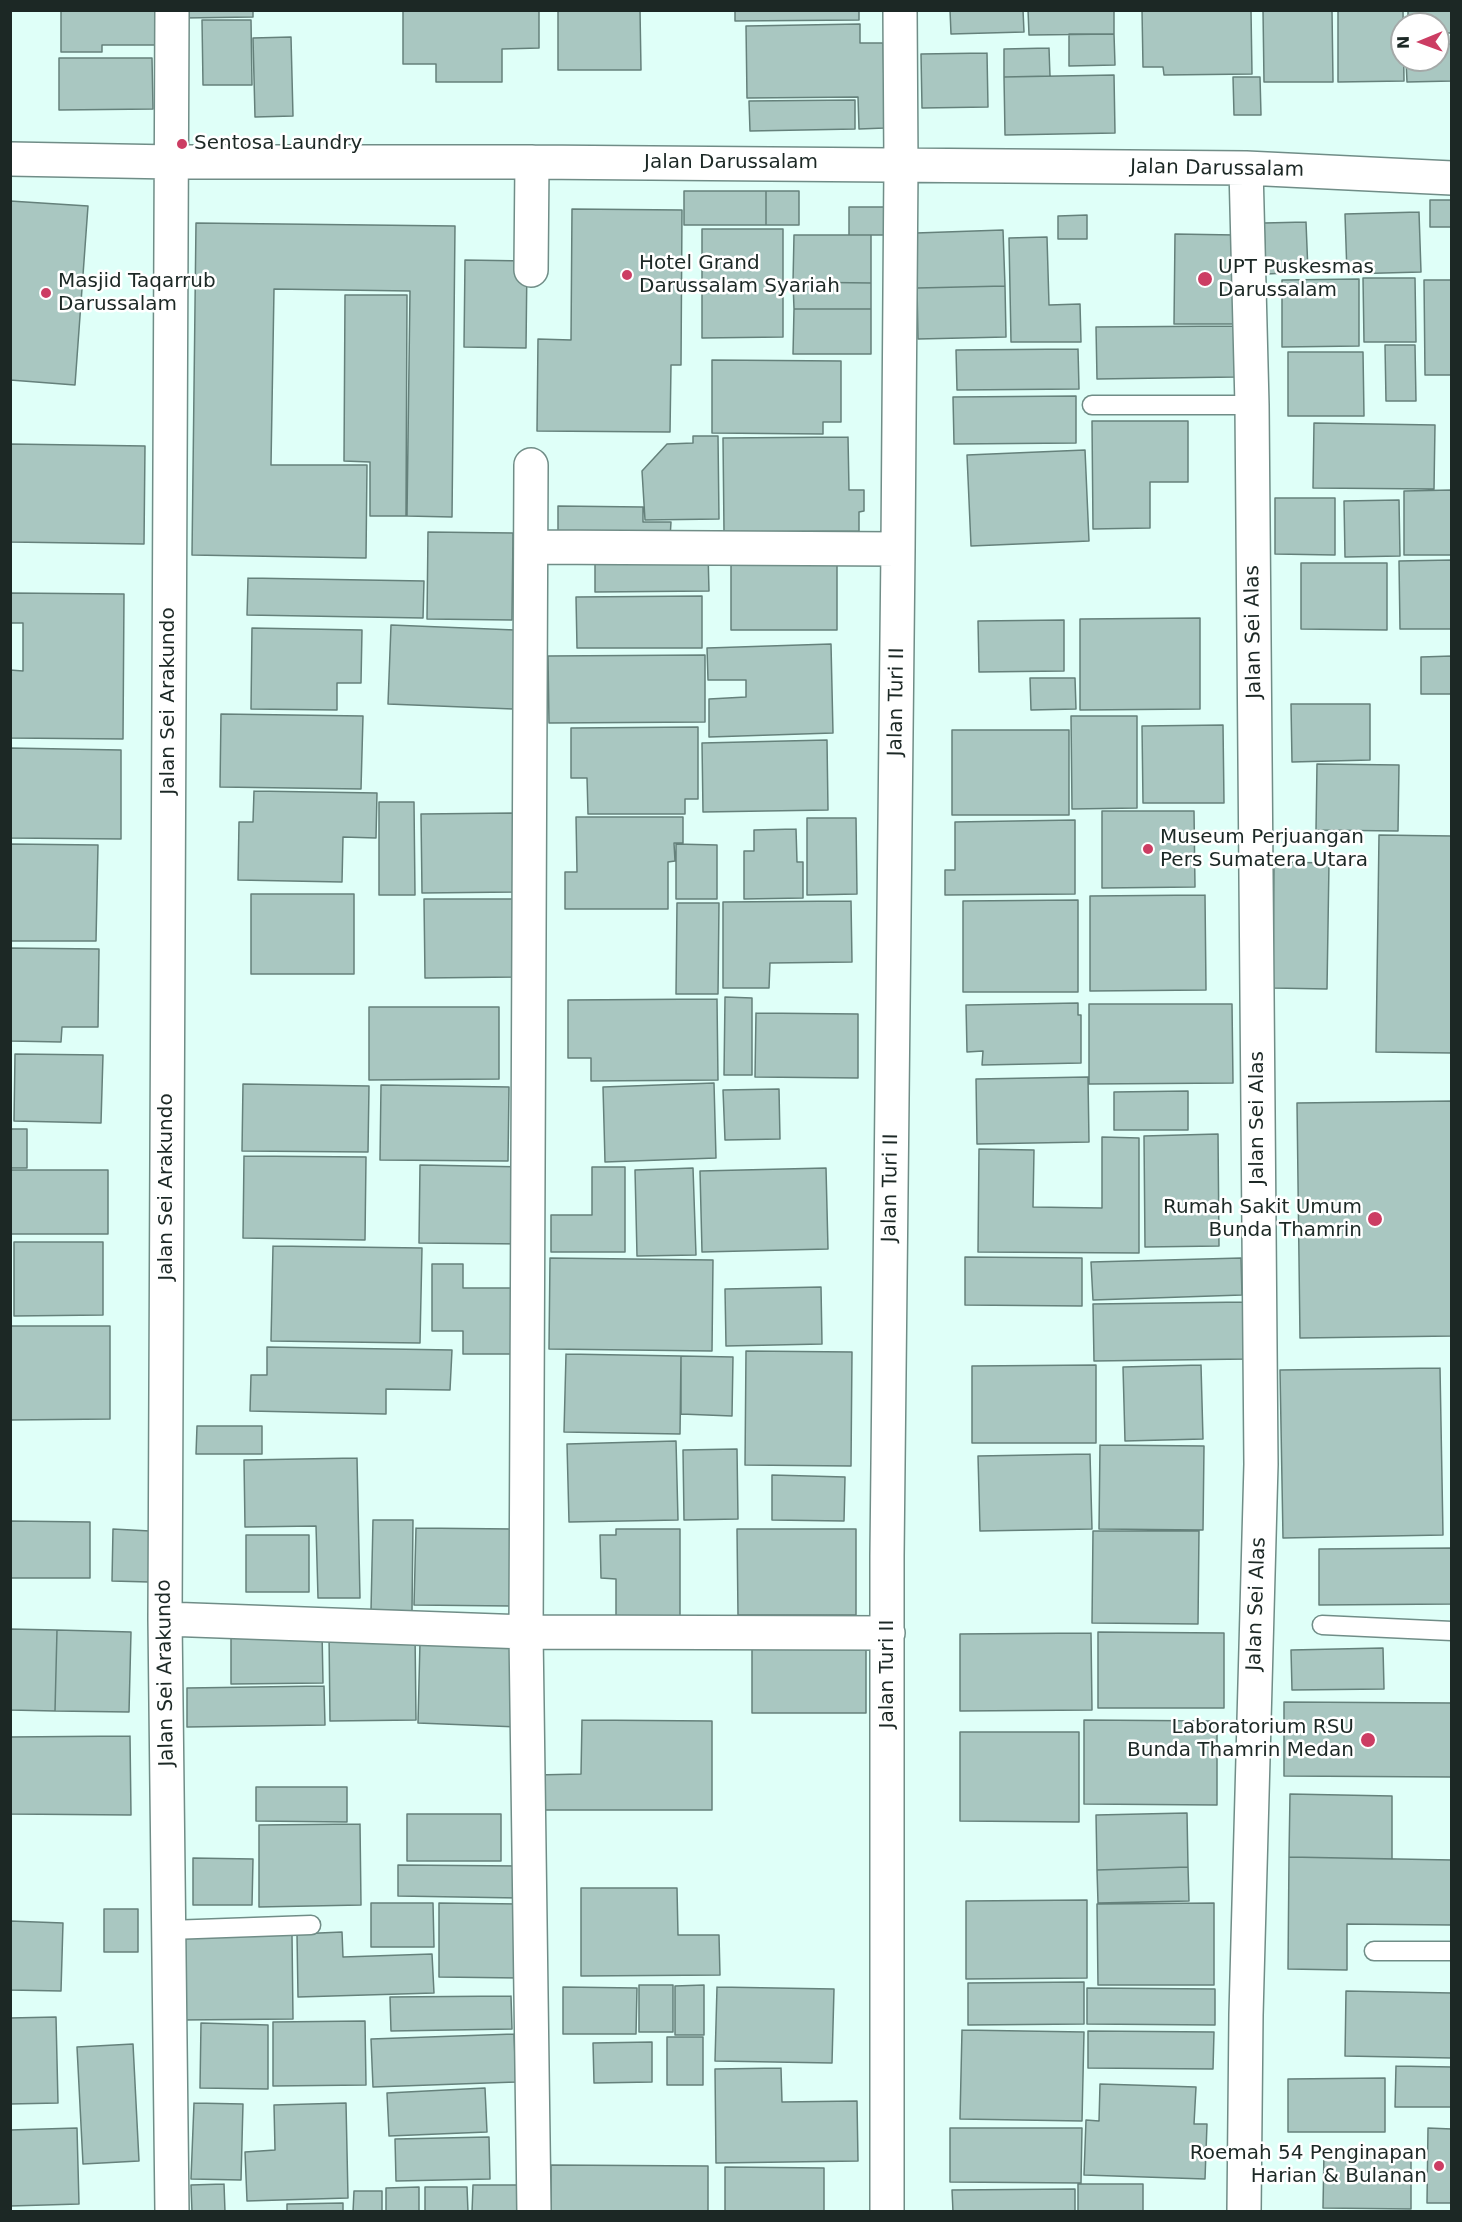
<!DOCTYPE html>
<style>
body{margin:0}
#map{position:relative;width:1462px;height:2222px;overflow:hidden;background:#dffff8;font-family:"DejaVu Sans",sans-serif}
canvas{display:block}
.frame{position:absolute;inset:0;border:12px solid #1c2825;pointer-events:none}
.north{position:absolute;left:1390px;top:12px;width:60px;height:60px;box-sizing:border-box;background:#fff;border:2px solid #a4a9a8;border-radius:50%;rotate:269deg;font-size:16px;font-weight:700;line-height:24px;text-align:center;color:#1c2825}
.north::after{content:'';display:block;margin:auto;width:21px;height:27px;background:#cc3d63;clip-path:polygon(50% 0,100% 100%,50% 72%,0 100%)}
</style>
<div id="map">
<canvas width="1462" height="2222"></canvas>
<div class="frame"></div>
<div class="north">N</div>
</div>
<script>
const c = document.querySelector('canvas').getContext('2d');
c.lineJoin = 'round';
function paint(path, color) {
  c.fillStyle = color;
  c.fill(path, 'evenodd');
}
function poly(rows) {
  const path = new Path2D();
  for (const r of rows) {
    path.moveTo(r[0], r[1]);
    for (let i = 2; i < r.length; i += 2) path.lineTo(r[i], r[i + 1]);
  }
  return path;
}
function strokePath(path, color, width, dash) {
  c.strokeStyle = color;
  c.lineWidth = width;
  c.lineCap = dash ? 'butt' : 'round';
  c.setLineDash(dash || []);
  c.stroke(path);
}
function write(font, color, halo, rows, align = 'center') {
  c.font = font + ' "DejaVu Sans",sans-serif';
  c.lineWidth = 5;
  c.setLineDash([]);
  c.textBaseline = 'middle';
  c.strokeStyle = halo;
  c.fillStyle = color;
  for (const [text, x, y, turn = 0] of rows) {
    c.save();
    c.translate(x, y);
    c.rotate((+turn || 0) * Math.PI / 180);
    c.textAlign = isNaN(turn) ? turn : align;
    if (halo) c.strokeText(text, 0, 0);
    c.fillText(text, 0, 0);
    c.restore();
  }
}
const building = poly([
 [61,10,160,10,160,45,102,45,102,52,61,52,61,10],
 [183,10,253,10,253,17,183,18,183,10],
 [403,10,539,10,539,48,502,49,502,82,436,82,436,64,403,64,403,10],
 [558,10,640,10,641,70,558,70,558,10],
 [735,10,859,10,859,20,735,21,735,10],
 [950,10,1023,10,1024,32,951,34,950,10],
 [1028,10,1114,10,1114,34,1029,35,1028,10],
 [1142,10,1251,10,1252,74,1164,75,1163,67,1143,67,1142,10],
 [1263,10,1332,10,1333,82,1264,82,1263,10],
 [1338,10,1403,10,1404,81,1338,82,1338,10],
 [1408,10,1452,10,1452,33,1438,33,1438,24,1408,24,1408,10],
 [202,20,251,20,252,85,203,85,202,20],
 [860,24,860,43,883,43,885,128,859,129,858,97,747,98,746,26,860,24],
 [1069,34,1114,34,1115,65,1069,66,1069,34],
 [291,37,293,116,255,117,253,38,291,37],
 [1438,44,1452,44,1452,81,1407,82,1406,60,1438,60,1438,44],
 [1049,48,1050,76,1004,77,1004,49,1049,48],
 [987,53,988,107,922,108,921,54,987,53],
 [59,58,152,58,153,109,59,110,59,58],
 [1114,75,1115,133,1005,135,1004,77,1114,75],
 [1233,77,1260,77,1261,115,1234,115,1233,77],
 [855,100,855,129,750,131,749,101,855,100],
 [684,191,766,191,766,225,684,225,684,191],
 [766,191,799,191,799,225,766,225,766,191],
 [1430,200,1452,200,1452,227,1430,227,1430,200],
 [10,201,88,206,75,385,10,380,10,201],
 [849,207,884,207,884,235,849,235,849,207],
 [572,209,682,210,681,365,671,365,670,432,537,431,538,339,571,340,572,209],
 [1419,212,1421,272,1347,274,1345,214,1419,212],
 [1087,215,1087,239,1058,239,1058,216,1087,215],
 [1306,222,1308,272,1266,274,1264,223,1306,222],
 [196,223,455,226,452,517,407,516,410,291,274,289,271,465,367,465,366,558,192,555,196,223],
 [702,229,783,229,783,337,702,338,702,229],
 [1003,230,1005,286,917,288,916,233,1003,230],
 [1175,234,1235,235,1234,324,1174,324,1175,234],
 [794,235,871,235,871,283,793,282,794,235],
 [1047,237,1049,305,1080,304,1081,342,1011,342,1009,238,1047,237],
 [465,260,527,261,526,348,464,347,465,260],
 [1363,278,1415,278,1416,342,1364,342,1363,278],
 [1359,279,1359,346,1282,347,1282,280,1359,279],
 [1424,280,1452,280,1452,375,1425,375,1424,280],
 [793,282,871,283,871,309,794,309,793,282],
 [1005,286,1006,337,918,339,917,288,1005,286],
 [345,295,407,295,406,516,370,516,370,462,344,461,345,295],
 [794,309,871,309,871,354,793,354,794,309],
 [1234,326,1235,377,1097,379,1096,327,1234,326],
 [1385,345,1415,345,1416,401,1386,401,1385,345],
 [1078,349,1079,389,957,390,956,350,1078,349],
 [1288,352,1363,352,1364,416,1288,416,1288,352],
 [712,360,841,361,841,422,823,422,823,434,712,433,712,360],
 [1076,396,1076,443,954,444,953,397,1076,396],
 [1092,421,1188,421,1188,482,1150,482,1150,528,1093,529,1092,421],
 [1314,423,1435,425,1434,489,1313,488,1314,423],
 [693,436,718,436,719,519,645,520,642,471,667,444,693,443,693,436],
 [848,437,849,490,864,490,864,511,859,512,859,531,724,532,723,438,848,437],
 [10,444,145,446,144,544,10,542,10,444],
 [1085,450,1089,541,971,546,967,455,1085,450],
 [1452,490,1452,555,1404,555,1404,491,1452,490],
 [1275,498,1335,498,1335,555,1275,554,1275,498],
 [1399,500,1400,556,1345,557,1344,501,1399,500],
 [558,506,643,507,643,522,671,522,670,538,558,537,558,506],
 [428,532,513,533,512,620,427,619,428,532],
 [595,552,708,552,709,591,595,592,595,552],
 [1452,560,1452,629,1400,629,1399,561,1452,560],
 [731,563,837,563,837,630,731,630,731,563],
 [1301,563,1387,563,1387,630,1301,629,1301,563],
 [248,578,424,581,423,618,247,615,248,578],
 [10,593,124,594,123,739,10,738,10,670,23,671,23,623,10,623,10,593],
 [702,596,702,648,577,648,576,597,702,596],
 [1200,618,1200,709,1080,710,1080,619,1200,618],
 [1064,620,1064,671,979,672,978,621,1064,620],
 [391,625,515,630,513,709,388,704,391,625],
 [252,628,362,630,361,683,337,683,337,710,251,709,252,628],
 [831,644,833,733,709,737,709,699,746,697,746,680,708,680,707,648,831,644],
 [705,655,705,722,549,723,548,656,705,655],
 [1452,656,1452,694,1421,694,1421,657,1452,656],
 [1030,678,1075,678,1076,709,1031,710,1030,678],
 [1291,704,1370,704,1370,760,1292,762,1291,704],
 [221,714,363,716,361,789,220,787,221,714],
 [1071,716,1137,716,1137,808,1072,809,1071,716],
 [1223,725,1224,803,1143,803,1142,726,1223,725],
 [698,727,698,799,685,799,685,814,588,814,587,778,571,778,571,728,698,727],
 [952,730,1069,730,1069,815,952,815,952,730],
 [827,740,828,810,703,812,702,743,827,740],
 [10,748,121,750,121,839,10,838,10,748],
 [1317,764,1399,765,1398,831,1316,830,1317,764],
 [254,791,377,793,376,838,343,837,342,882,238,880,239,822,253,822,254,791],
 [379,802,414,802,415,895,379,895,379,802],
 [1102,811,1194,811,1195,887,1102,888,1102,811],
 [514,813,515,892,422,893,421,814,514,813],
 [576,817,683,817,683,843,674,843,675,861,668,862,668,909,565,909,565,872,577,872,576,817],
 [807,818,856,818,857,894,807,895,807,818],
 [1075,820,1075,894,945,895,945,870,955,870,955,822,1075,820],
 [796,829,797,862,803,862,803,898,744,899,744,851,754,851,754,830,796,829],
 [1379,835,1452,836,1452,1053,1376,1052,1379,835],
 [10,844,98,845,96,941,10,941,10,844],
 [676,844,717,845,717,899,676,899,676,844],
 [1274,862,1329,863,1327,989,1273,988,1274,862],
 [251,894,354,894,354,974,251,974,251,894],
 [1205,895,1206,990,1090,991,1090,896,1205,895],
 [424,899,516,899,516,977,425,978,424,899],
 [1078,900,1078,992,963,992,963,901,1078,900],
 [851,901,852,962,770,963,769,988,723,988,723,902,851,901],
 [677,903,719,903,718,994,676,994,677,903],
 [10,948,99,949,98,1027,62,1027,61,1042,10,1041,10,948],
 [725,997,752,998,752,1075,724,1075,725,997],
 [717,999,718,1080,591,1081,591,1058,568,1058,568,1000,717,999],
 [1078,1003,1078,1015,1081,1015,1081,1063,982,1065,983,1051,967,1052,966,1005,1078,1003],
 [1089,1004,1232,1004,1233,1083,1089,1084,1089,1004],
 [369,1007,499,1007,499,1079,369,1080,369,1007],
 [756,1013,858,1014,858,1078,755,1077,756,1013],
 [15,1054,103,1055,101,1123,14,1121,15,1054],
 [1088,1077,1089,1142,977,1144,976,1079,1088,1077],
 [714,1083,716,1158,605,1162,603,1087,714,1083],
 [243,1084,369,1086,368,1152,242,1151,243,1084],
 [381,1085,509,1087,508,1161,380,1160,381,1085],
 [779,1089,780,1139,725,1140,723,1090,779,1089],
 [1188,1091,1188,1130,1114,1130,1114,1092,1188,1091],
 [1452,1101,1452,1336,1300,1338,1297,1103,1452,1101],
 [10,1129,27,1129,27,1168,10,1168,10,1129],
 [1218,1134,1219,1246,1145,1247,1144,1136,1218,1134],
 [1102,1137,1139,1138,1139,1253,978,1252,979,1149,1034,1150,1033,1207,1102,1208,1102,1137],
 [244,1156,366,1157,365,1240,243,1238,244,1156],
 [420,1165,527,1167,526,1244,419,1243,420,1165],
 [592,1167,625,1167,625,1252,551,1252,551,1215,592,1215,592,1167],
 [693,1168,696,1255,637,1256,635,1170,693,1168],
 [826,1168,828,1249,702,1252,700,1171,826,1168],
 [10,1170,108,1170,108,1234,10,1234,10,1170],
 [14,1242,103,1242,103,1315,14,1316,14,1242],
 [273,1246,422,1248,420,1343,271,1341,273,1246],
 [965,1257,1082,1258,1082,1306,965,1305,965,1257],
 [550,1258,713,1260,712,1351,549,1349,550,1258],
 [1241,1258,1242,1295,1093,1300,1091,1262,1241,1258],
 [432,1264,463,1264,463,1288,514,1288,514,1354,463,1354,463,1331,432,1331,432,1264],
 [821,1287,822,1344,726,1346,725,1289,821,1287],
 [1246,1302,1247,1359,1094,1361,1093,1304,1246,1302],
 [10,1326,110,1326,110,1419,10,1420,10,1326],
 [267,1347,452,1350,450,1390,386,1389,386,1414,250,1411,251,1375,267,1375,267,1347],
 [746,1351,852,1352,851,1466,745,1465,746,1351],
 [566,1354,681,1356,680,1434,564,1432,566,1354],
 [681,1356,733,1357,732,1416,681,1414,681,1356],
 [1096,1365,1096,1443,972,1443,972,1366,1096,1365],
 [1201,1365,1203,1439,1125,1441,1123,1367,1201,1365],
 [1440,1368,1443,1535,1283,1538,1280,1370,1440,1368],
 [197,1426,262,1426,262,1454,196,1454,197,1426],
 [676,1441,678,1520,569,1522,567,1444,676,1441],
 [1100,1445,1204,1446,1203,1530,1099,1529,1100,1445],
 [737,1449,738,1519,684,1520,683,1450,737,1449],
 [1090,1454,1092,1529,980,1531,978,1456,1090,1454],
 [357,1458,360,1598,318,1598,316,1526,245,1527,244,1460,357,1458],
 [772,1475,845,1477,844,1521,772,1520,772,1475],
 [373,1520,413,1520,412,1611,371,1610,373,1520],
 [10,1521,90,1522,90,1578,10,1578,10,1521],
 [416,1528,512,1529,511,1606,414,1605,416,1528],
 [113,1529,150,1531,149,1582,112,1581,113,1529],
 [616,1529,680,1529,680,1621,616,1620,616,1579,601,1578,600,1535,616,1535,616,1529],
 [737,1529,856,1529,856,1615,738,1615,737,1529],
 [1093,1531,1199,1531,1198,1624,1092,1623,1093,1531],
 [246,1535,309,1535,309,1592,246,1592,246,1535],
 [1452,1548,1452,1604,1319,1605,1319,1549,1452,1548],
 [10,1629,57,1630,55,1711,10,1710,10,1629],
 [57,1630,131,1632,129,1712,55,1711,57,1630],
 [322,1631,323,1683,231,1684,231,1632,322,1631],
 [415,1632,416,1720,330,1721,329,1633,415,1632],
 [1098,1632,1224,1633,1224,1708,1098,1708,1098,1632],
 [1091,1633,1092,1710,960,1711,960,1634,1091,1633],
 [752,1635,866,1635,866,1713,752,1713,752,1635],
 [420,1642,520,1646,518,1727,418,1723,420,1642],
 [1383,1648,1384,1689,1292,1690,1291,1650,1383,1648],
 [324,1686,325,1725,187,1727,187,1688,324,1686],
 [1284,1702,1452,1703,1452,1777,1284,1776,1284,1702],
 [582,1720,712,1721,712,1810,536,1810,536,1775,581,1774,582,1720],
 [1084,1720,1217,1721,1217,1805,1084,1804,1084,1720],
 [960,1732,1079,1732,1079,1822,960,1821,960,1732],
 [130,1736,131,1815,10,1814,10,1737,130,1736],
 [256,1787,347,1787,347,1822,256,1821,256,1787],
 [1290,1794,1392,1796,1392,1859,1289,1857,1290,1794],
 [1187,1813,1188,1867,1097,1870,1096,1815,1187,1813],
 [407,1814,501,1814,501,1861,407,1861,407,1814],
 [360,1824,361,1905,259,1907,259,1825,360,1824],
 [1289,1857,1452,1860,1452,1925,1347,1924,1347,1970,1288,1969,1289,1857],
 [193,1858,253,1859,252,1905,193,1905,193,1858],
 [398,1865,519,1866,519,1898,398,1896,398,1865],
 [1188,1867,1189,1901,1098,1903,1097,1870,1188,1867],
 [581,1888,677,1888,678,1935,719,1935,720,1975,581,1976,581,1888],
 [1087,1900,1087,1978,966,1979,966,1901,1087,1900],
 [371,1903,433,1903,434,1947,371,1947,371,1903],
 [439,1903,520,1904,520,1978,439,1977,439,1903],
 [1214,1903,1214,1985,1098,1985,1097,1904,1214,1903],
 [104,1909,138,1909,138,1952,104,1952,104,1909],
 [10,1921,63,1923,61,1991,10,1990,10,1921],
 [342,1932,343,1957,432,1954,434,1993,298,1997,297,1934,342,1932],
 [292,1935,293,2019,181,2020,180,1937,292,1935],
 [1084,1982,1084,2024,968,2025,968,1983,1084,1982],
 [639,1985,673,1985,673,2032,639,2032,639,1985],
 [704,1985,704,2035,675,2035,675,1986,704,1985],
 [563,1987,637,1988,636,2034,563,2034,563,1987],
 [717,1987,834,1989,832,2063,715,2061,717,1987],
 [1087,1988,1215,1989,1215,2025,1087,2024,1087,1988],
 [1346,1991,1452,1993,1452,2058,1345,2056,1346,1991],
 [511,1996,512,2029,391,2031,390,1997,511,1996],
 [56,2017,58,2103,10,2104,10,2018,56,2017],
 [365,2021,366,2085,273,2086,273,2022,365,2021],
 [201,2023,268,2025,268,2089,200,2088,201,2023],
 [962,2030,1084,2032,1082,2121,960,2119,962,2030],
 [1088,2031,1214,2032,1213,2069,1088,2068,1088,2031],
 [514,2034,516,2082,373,2087,371,2039,514,2034],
 [667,2037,703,2037,703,2085,667,2085,667,2037],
 [652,2042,652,2082,594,2083,593,2043,652,2042],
 [133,2044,139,2161,83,2164,77,2047,133,2044],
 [1396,2066,1452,2067,1452,2107,1395,2107,1396,2066],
 [781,2068,782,2102,857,2101,858,2161,716,2163,715,2069,781,2068],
 [1385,2078,1385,2132,1288,2132,1288,2079,1385,2078],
 [1100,2084,1196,2087,1194,2124,1207,2124,1205,2179,1084,2175,1086,2120,1099,2121,1100,2084],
 [485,2088,487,2132,389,2136,387,2093,485,2088],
 [194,2103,243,2104,241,2180,191,2179,194,2103],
 [346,2103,348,2198,247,2201,245,2152,275,2150,274,2105,346,2103],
 [77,2128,79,2204,10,2206,10,2130,77,2128],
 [950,2128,1082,2128,1081,2183,950,2182,950,2128],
 [1428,2128,1452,2129,1452,2203,1427,2203,1428,2128],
 [489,2137,490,2179,396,2181,395,2139,489,2137],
 [1324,2151,1411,2152,1411,2209,1323,2208,1324,2151],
 [551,2165,708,2166,708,2212,551,2212,551,2165],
 [725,2167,824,2168,824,2212,725,2212,725,2167],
 [224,2184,225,2212,192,2212,191,2185,224,2184],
 [1078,2184,1143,2184,1143,2212,1078,2212,1078,2184],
 [473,2185,529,2185,529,2212,472,2212,473,2185],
 [419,2187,419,2212,386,2212,386,2188,419,2187],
 [425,2187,467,2187,468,2212,425,2212,425,2187],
 [1075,2189,1075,2212,953,2212,952,2190,1075,2189],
 [354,2191,382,2191,382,2212,353,2212,354,2191],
 [343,2203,343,2212,287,2212,287,2204,343,2203]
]);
paint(building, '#a9c7c1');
strokePath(building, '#65817b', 1.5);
const lane = poly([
 [1092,405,1252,405],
 [1322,1625,1452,1631],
 [169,1930,311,1925],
 [1374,1951,1452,1951]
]);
const street = poly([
 [10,159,172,162,532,162,1246,168,1452,178],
 [531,270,532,162],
 [531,465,526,1632,534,2212],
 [532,547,898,549],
 [165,1619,526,1632,888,1633],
 [172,2212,165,1619,172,10],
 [887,2212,887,1555,898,549,901,165,900,10],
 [1244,2212,1246,2015,1261,1464,1252,405,1246,168]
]);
strokePath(lane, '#708d87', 21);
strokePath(street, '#708d87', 36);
strokePath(lane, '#fff', 18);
strokePath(street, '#fff', 33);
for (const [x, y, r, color] of [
 [182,144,6,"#cc3d63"],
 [627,275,6,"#cc3d63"],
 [1205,279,8,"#cc3d63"],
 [46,293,6,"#cc3d63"],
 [1148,849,6,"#cc3d63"],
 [1375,1219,8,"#cc3d63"],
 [1368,1740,8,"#cc3d63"],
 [1439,2166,6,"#cc3d63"]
]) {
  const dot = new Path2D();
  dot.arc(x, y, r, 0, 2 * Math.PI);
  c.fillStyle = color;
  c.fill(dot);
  strokePath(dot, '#fff', 2);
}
write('20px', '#1c2825', '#fff', [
 ["Sentosa Laundry",194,144],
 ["Hotel Grand",639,264],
 ["Darussalam Syariah",639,287],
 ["UPT Puskesmas",1218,268],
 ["Darussalam",1218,291],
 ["Masjid Taqarrub",58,282],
 ["Darussalam",58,305],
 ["Museum Perjuangan",1160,838],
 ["Pers Sumatera Utara",1160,861],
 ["Rumah Sakit Umum",1362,1208,"right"],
 ["Bunda Thamrin",1362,1231,"right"],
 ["Laboratorium RSU",1354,1728,"right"],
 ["Bunda Thamrin Medan",1354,1751,"right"],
 ["Roemah 54 Penginapan",1427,2154,"right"],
 ["Harian & Bulanan",1427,2177,"right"]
], 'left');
write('20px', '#1c2825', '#fff', [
 ["Jalan Darussalam",731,163],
 ["Jalan Darussalam",1217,169,1],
 ["Jalan Sei Alas",1254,632,-91],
 ["Jalan Sei Arakundo",169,701,-90],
 ["Jalan Turi II",897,702,-89],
 ["Jalan Sei Alas",1258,1118,-90],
 ["Jalan Sei Arakundo",167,1187,-90],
 ["Jalan Turi II",891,1188,-89],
 ["Jalan Sei Alas",1257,1604,-88],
 ["Jalan Sei Arakundo",166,1673,-91],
 ["Jalan Turi II",888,1674,-90]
]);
</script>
